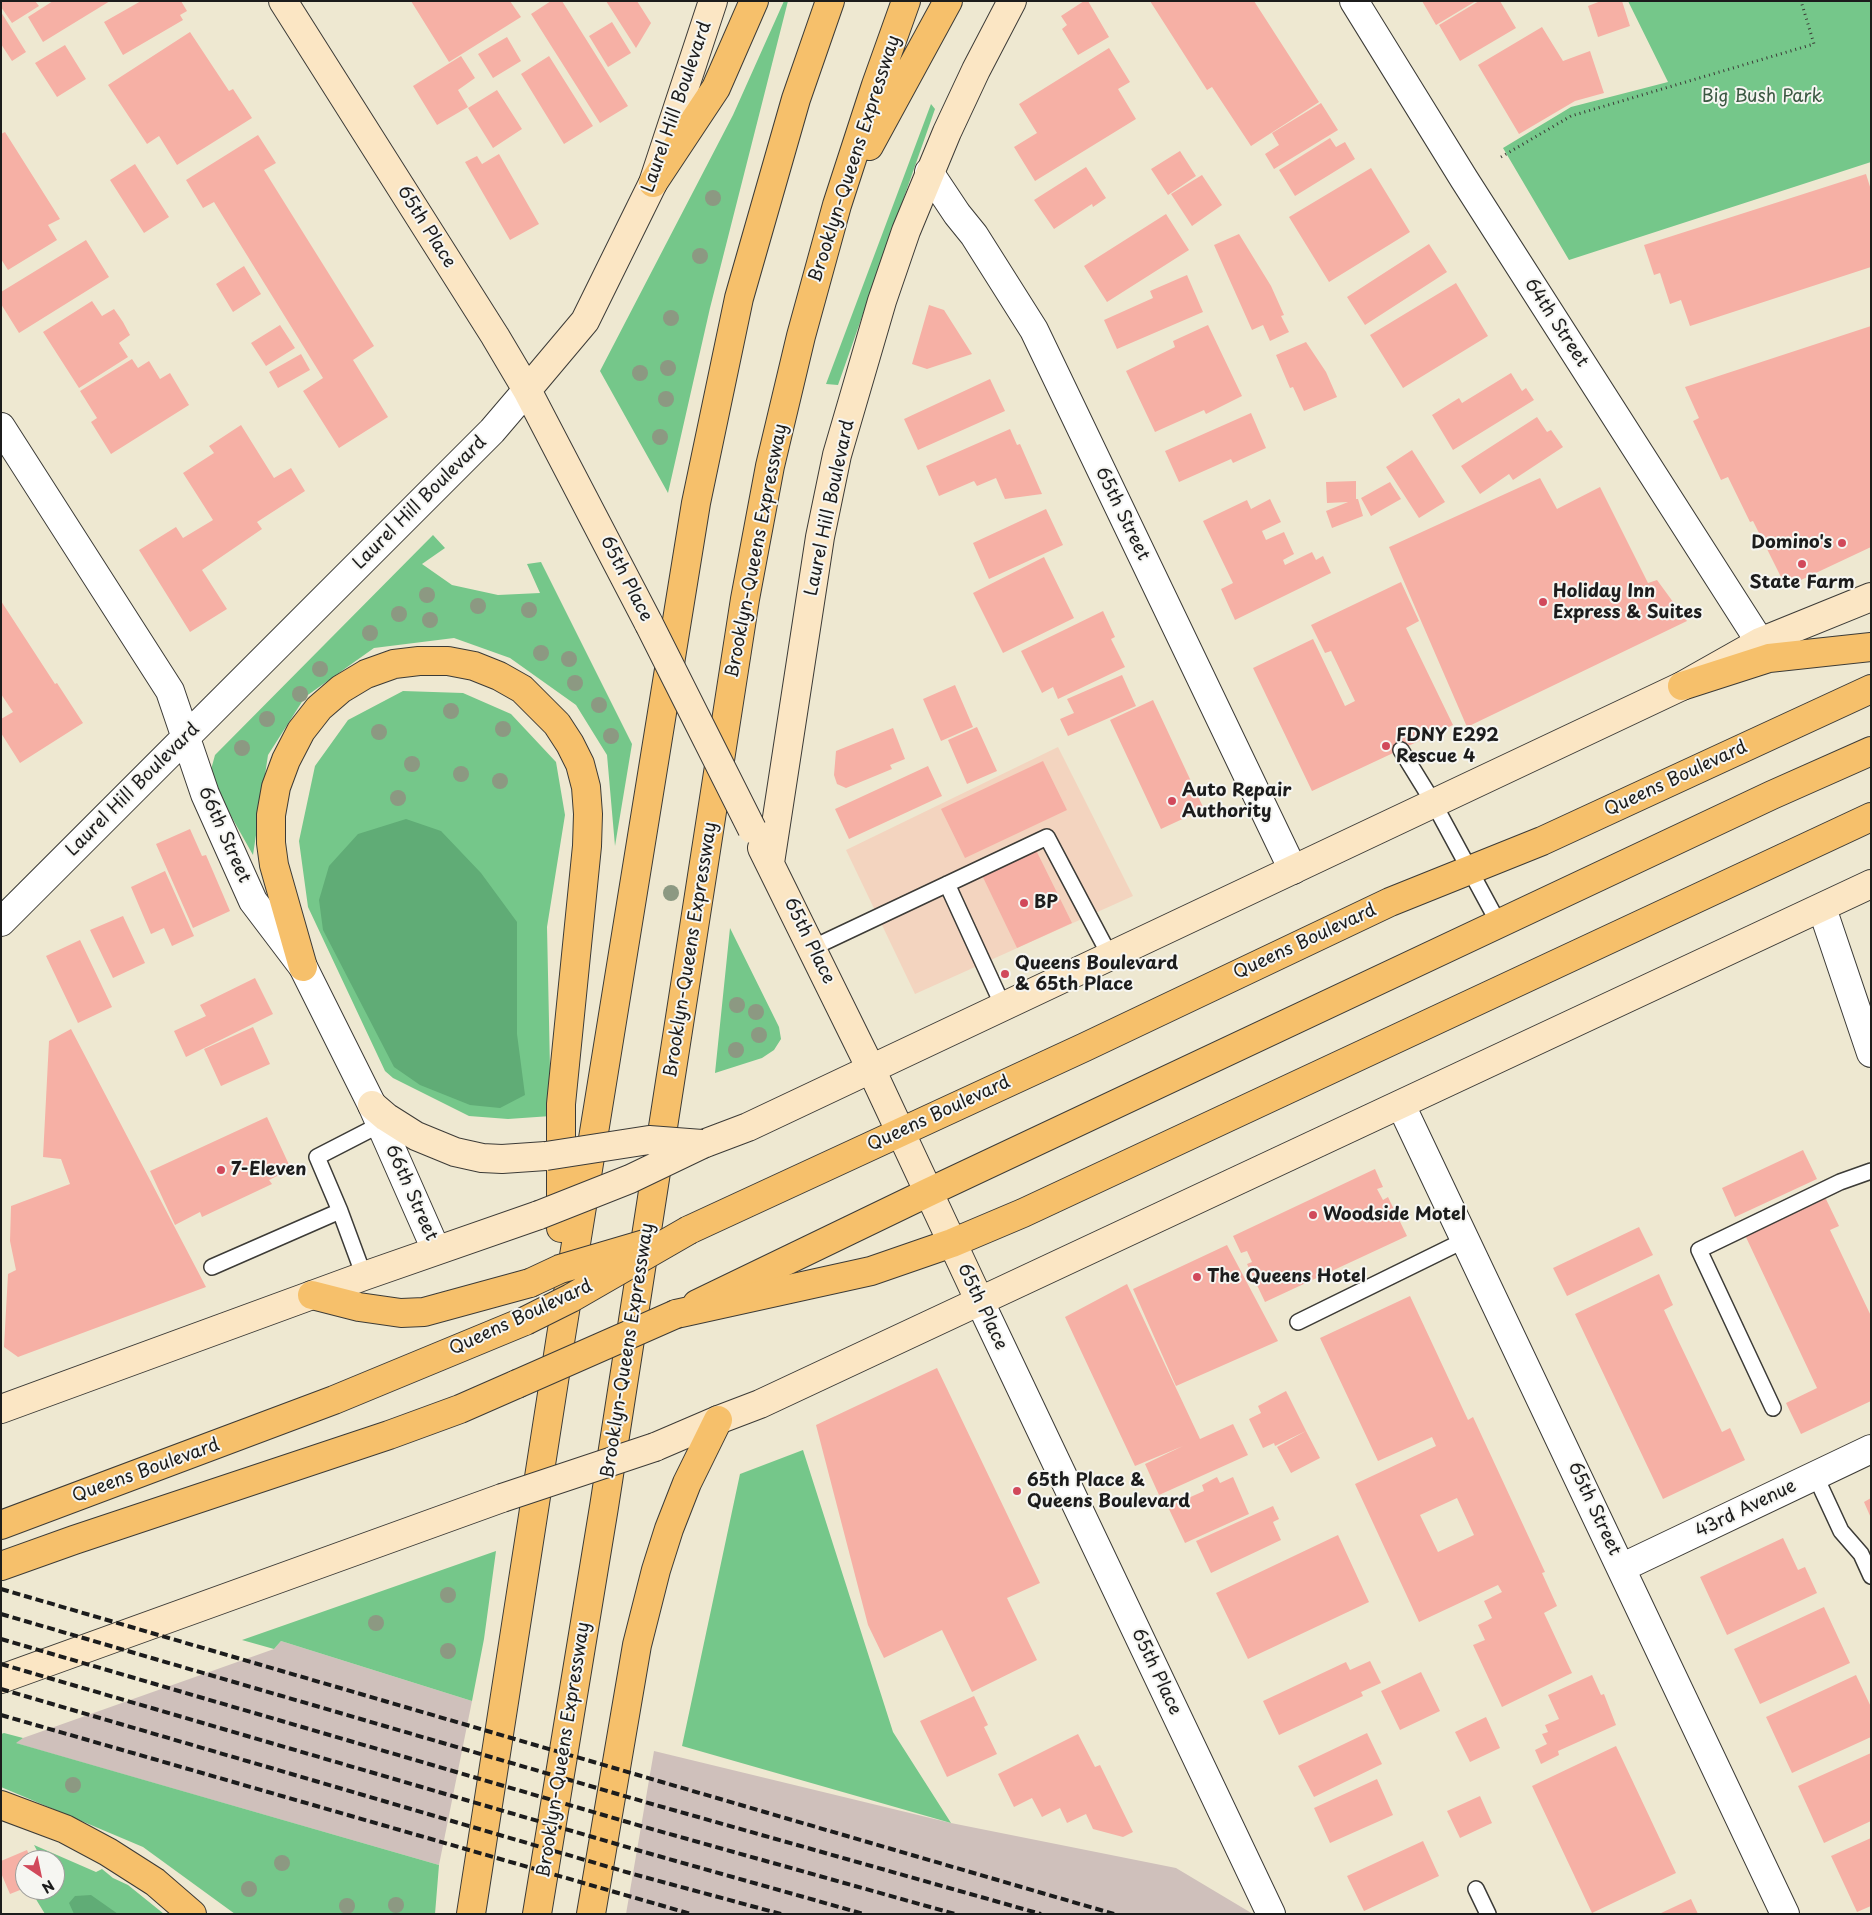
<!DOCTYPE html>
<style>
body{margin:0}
#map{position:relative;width:1872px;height:1915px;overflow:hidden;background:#eee8d1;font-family:"Playpen Sans",sans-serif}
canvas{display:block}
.frame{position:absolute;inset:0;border:2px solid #1c1c1c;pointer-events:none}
.north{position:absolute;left:15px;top:1850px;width:50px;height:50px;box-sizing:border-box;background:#f6f6f2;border:1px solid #9f9f9c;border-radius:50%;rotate:146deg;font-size:14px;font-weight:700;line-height:20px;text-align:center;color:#1c1c1c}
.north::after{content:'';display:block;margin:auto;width:18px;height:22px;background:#d1495b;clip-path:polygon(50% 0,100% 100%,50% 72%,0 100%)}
</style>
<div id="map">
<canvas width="1872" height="1915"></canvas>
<div class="frame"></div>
<div class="north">N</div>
</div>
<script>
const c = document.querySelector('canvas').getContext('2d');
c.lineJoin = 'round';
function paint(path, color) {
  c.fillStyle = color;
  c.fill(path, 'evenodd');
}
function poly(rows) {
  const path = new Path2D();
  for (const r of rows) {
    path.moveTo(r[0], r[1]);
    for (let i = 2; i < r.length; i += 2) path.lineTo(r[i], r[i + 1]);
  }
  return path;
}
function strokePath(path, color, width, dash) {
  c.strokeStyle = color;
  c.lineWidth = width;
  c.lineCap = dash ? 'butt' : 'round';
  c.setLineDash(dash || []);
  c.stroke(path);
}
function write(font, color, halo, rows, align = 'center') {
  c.font = font + ' "Playpen Sans",sans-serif';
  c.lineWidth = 4;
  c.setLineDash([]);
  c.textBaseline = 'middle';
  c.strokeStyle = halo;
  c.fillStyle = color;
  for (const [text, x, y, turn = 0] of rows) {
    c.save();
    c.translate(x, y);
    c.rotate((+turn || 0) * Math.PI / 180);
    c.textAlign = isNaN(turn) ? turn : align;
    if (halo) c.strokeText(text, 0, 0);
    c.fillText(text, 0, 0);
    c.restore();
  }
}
paint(poly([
 [1058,747,1133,896,915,994,846,850]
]), '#f3d4bf');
paint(poly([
 [281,1641,472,1701,439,1865,15,1743,23,1738,274,1649],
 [654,1751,951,1823,1176,1868,1253,1914,626,1914]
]), '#cfc0bb');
paint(poly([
 [784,1,788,1,710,308,668,493,600,371,733,115],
 [1628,1,1871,1,1871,162,1569,260,1503,148,1571,107,1668,82],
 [931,104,935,109,838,385,826,384],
 [433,535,445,548,422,564,452,585,498,595,540,593,527,564,541,562,632,744,615,846,607,755,576,705,510,658,454,638,374,648,305,697,268,755,253,855,209,777,215,755],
 [403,691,463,693,511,714,556,762,565,815,547,927,551,1116,508,1119,469,1116,393,1078,385,1071,308,907,299,841,315,766,348,720],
 [730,928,779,1027,781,1039,774,1050,762,1058,715,1073],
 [803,1450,893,1732,951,1823,682,1746,740,1474],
 [496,1551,484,1639,472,1701,281,1641,274,1649,242,1640],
 [4,1733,23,1738,16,1743,439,1865,435,1914,235,1914,143,1847,1,1787,1,1734],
 [34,1845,96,1872,102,1869,113,1878,128,1885,164,1914,45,1914,34,1896,50,1890,55,1890,55,1860,42,1860]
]), '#75c78a');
paint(poly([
 [406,819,441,831,481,873,517,922,517,1034,525,1095,500,1108,470,1105,420,1085,394,1067,323,930,319,900,329,866,358,834],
 [91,1895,118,1914,74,1914,69,1903,75,1896]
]), '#60ac76');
paint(poly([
 [1,1,35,1,39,6,12,23,1,7],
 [53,1,110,1,43,42,28,17],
 [141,1,181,1,187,11,180,15,183,20,123,55,104,22],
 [411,1,510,1,521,17,449,62],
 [551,1,562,1,628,106,600,123,531,14],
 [606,1,637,1,651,23,636,48],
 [1084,1,1088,1,1109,37,1078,55,1062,29,1067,25,1061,16],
 [1150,1,1254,1,1319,102,1251,146,1212,87,1207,90],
 [1422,1,1476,1,1436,25],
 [1479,1,1500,1,1516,28,1460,61,1439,25],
 [1601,1,1622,1,1630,26,1598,37,1588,6],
 [1,12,26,52,12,61,1,44],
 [612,22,631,53,608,67,589,36],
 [1542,27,1563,61,1590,51,1604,93,1575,101,1519,134,1478,65],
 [190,32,229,91,233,89,252,118,177,165,159,136,147,144,108,85],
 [507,37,521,61,493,78,478,54],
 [65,45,86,79,57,97,35,63],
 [1109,48,1130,82,1118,89,1136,119,1035,181,1014,147,1037,133,1019,104],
 [461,56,475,78,458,90,468,107,437,125,413,86],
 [549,56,593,126,564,144,521,74],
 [497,90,522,129,493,148,468,108],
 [1321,103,1338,130,1274,169,1265,154,1279,145,1272,133],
 [5,132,60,219,48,225,57,240,8,270,1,259,1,134],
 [258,135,276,163,264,170,374,346,353,360,388,417,339,448,303,391,323,378,214,202,203,208,186,180],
 [1330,138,1336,147,1345,142,1355,159,1295,196,1279,170],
 [1180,151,1196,176,1168,195,1151,169],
 [499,154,539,224,510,240,465,162,477,156,482,164],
 [135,164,169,217,144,233,110,180],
 [1086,167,1106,198,1093,207,1092,204,1054,229,1034,200],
 [1371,168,1410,232,1329,282,1289,217],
 [1866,174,1871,190,1871,267,1690,326,1681,300,1670,304,1660,273,1654,275,1644,245],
 [1202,175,1222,205,1192,226,1171,194],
 [1166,214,1189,250,1107,302,1084,266],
 [1239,234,1271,286,1284,315,1281,316,1289,332,1270,341,1263,325,1252,330,1214,245],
 [86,240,109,277,19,333,1,304,1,292],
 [1429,244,1447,272,1365,325,1347,297],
 [244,266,261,294,233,312,216,284],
 [1187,275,1203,312,1117,349,1104,320,1153,298,1150,291],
 [1456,283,1488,336,1403,388,1370,335],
 [92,301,102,316,114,309,123,322,130,335,119,343,128,357,79,388,43,332],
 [929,305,944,310,972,354,927,369,912,364],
 [280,325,295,348,266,366,251,343],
 [1208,325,1242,396,1206,414,1204,410,1155,432,1126,371,1175,347,1173,341],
 [1871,326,1871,547,1786,587,1753,521,1750,522,1728,477,1721,480,1693,421,1699,418,1685,387],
 [1306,342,1326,372,1337,397,1304,411,1293,387,1290,388,1276,355],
 [301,354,310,370,278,388,269,372],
 [132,359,138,368,149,361,160,379,170,373,189,405,111,454,91,422,97,418,80,391],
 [1511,373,1522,391,1526,388,1534,400,1453,450,1432,415,1459,398,1462,403],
 [990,379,1005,411,918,450,904,419],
 [1251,413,1266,448,1233,463,1231,459,1179,482,1165,451],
 [1537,417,1547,432,1551,430,1563,447,1513,480,1509,474,1480,494,1461,466],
 [241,425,274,478,291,468,305,491,257,522,262,529,202,570,227,609,190,632,139,550,176,527,183,538,213,520,183,473,214,453,209,446],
 [1010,429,1017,445,1020,444,1042,494,1005,499,996,478,977,486,974,481,939,496,926,466],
 [1412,450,1445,502,1419,518,1386,467],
 [1540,478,1557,509,1600,487,1648,583,1657,580,1687,621,1467,727,1389,547],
 [1356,481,1356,499,1358,499,1363,516,1332,528,1326,511,1348,502,1327,503,1326,482],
 [1390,482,1401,499,1371,516,1361,498],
 [1270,499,1281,522,1262,531,1266,540,1284,532,1294,554,1283,560,1285,565,1312,552,1316,560,1323,556,1331,573,1235,620,1221,589,1233,583,1203,521,1247,500,1251,509],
 [1046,509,1063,545,989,579,973,543],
 [1044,557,1074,618,1003,653,973,593],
 [1401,582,1419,621,1406,628,1453,725,1312,791,1253,668,1313,639,1345,706,1355,701,1331,651,1325,653,1311,625],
 [1,601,55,684,57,683,83,723,20,763,1,733,1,719,13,712,1,694],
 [1103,611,1115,637,1111,639,1125,667,1058,699,1053,687,1042,693,1021,651],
 [1122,675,1136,706,1068,736,1060,719,1074,713,1067,699],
 [955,685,973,727,941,741,923,699],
 [1153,700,1204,809,1161,829,1110,720],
 [977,727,997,771,967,784,948,740],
 [893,728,905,759,890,765,892,769,846,788,837,784,834,775,836,751],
 [1043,761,1067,810,965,858,941,809],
 [928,766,942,796,849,839,835,809],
 [190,829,202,856,206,855,230,911,193,928,156,844],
 [1033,844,1072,923,1017,948,979,869],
 [165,871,194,936,172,946,164,928,151,934,131,887],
 [123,916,145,963,113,978,90,930],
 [80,940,112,1007,78,1023,46,956],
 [255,978,273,1014,186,1057,174,1031,206,1016,200,1005],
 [253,1027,270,1064,221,1086,204,1049],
 [71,1029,206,1287,18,1357,4,1347,8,1274,16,1270,10,1241,11,1206,70,1184,61,1159,43,1157,49,1041],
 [267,1117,291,1169,269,1180,272,1184,202,1217,200,1212,175,1225,150,1171],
 [1803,1150,1817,1179,1735,1217,1722,1188],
 [1375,1169,1383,1187,1377,1189,1383,1200,1388,1197,1407,1236,1265,1302,1247,1264,1252,1262,1247,1251,1241,1253,1233,1236],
 [1824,1195,1839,1226,1830,1230,1871,1316,1871,1401,1801,1434,1786,1403,1817,1388,1744,1233],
 [1639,1227,1653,1255,1567,1296,1553,1268],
 [1227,1245,1278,1341,1176,1386,1133,1289],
 [1659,1274,1673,1305,1664,1310,1678,1340,1722,1432,1730,1428,1745,1460,1663,1499,1575,1314],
 [1127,1284,1200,1439,1233,1424,1248,1455,1159,1495,1145,1464,1183,1446,1135,1466,1065,1317],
 [1410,1296,1468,1420,1473,1417,1545,1572,1542,1573,1557,1606,1544,1613,1572,1673,1502,1707,1473,1645,1485,1640,1478,1625,1492,1618,1484,1601,1502,1592,1498,1585,1419,1622,1355,1484,1436,1446,1432,1437,1378,1461,1320,1338],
 [1457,1498,1474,1535,1438,1552,1420,1515],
 [937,1368,1040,1583,1007,1598,1037,1660,972,1692,942,1630,884,1658,868,1625,816,1425],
 [1286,1391,1306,1431,1275,1446,1274,1443,1263,1448,1249,1419,1261,1413,1258,1406],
 [1306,1431,1320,1458,1291,1473,1277,1447],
 [1217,1477,1220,1483,1233,1477,1249,1514,1185,1543,1168,1507,1204,1491,1202,1485],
 [1871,1498,1871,1518,1864,1502],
 [1273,1506,1279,1519,1273,1522,1281,1540,1211,1573,1196,1541],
 [1338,1535,1369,1602,1248,1659,1216,1593],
 [1783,1538,1798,1570,1805,1567,1817,1593,1727,1635,1700,1577],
 [1824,1607,1850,1663,1760,1704,1734,1649],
 [1370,1661,1381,1683,1361,1692,1363,1696,1279,1735,1263,1701,1346,1662,1350,1670],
 [1421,1672,1440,1711,1400,1730,1381,1691],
 [1592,1675,1601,1695,1604,1694,1616,1725,1558,1751,1559,1755,1541,1764,1535,1750,1547,1744,1542,1734,1548,1732,1545,1725,1559,1719,1548,1695],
 [1856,1675,1871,1707,1871,1737,1792,1773,1766,1717],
 [974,1696,988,1725,984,1727,997,1754,947,1777,920,1721],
 [1486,1717,1500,1748,1470,1762,1455,1732],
 [1367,1733,1382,1764,1314,1797,1298,1766],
 [1078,1734,1095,1767,1100,1765,1133,1832,1123,1837,1093,1829,1086,1814,1067,1823,1060,1808,1042,1817,1032,1798,1014,1807,998,1774],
 [1616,1746,1676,1873,1592,1913,1532,1786],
 [1871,1753,1871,1821,1824,1843,1798,1786],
 [1377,1779,1393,1815,1330,1843,1314,1808],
 [1480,1796,1492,1823,1460,1838,1447,1811],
 [1871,1838,1871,1906,1857,1912,1831,1856],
 [1423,1841,1439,1876,1364,1911,1347,1876],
 [27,1850,31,1860,25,1860,25,1888,10,1894,1,1873,1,1861],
 [1691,1899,1698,1914,1659,1914]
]), '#f6b0a5');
const lane = poly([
 [1401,750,1433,802,1499,924],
 [947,884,1003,1006],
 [812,948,1047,837,1110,956],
 [212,1267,340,1211],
 [364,1276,340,1211,317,1157,387,1121],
 [1298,1322,1465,1240],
 [1773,1408,1699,1250,1840,1182,1871,1171],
 [1815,1475,1841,1531,1861,1554,1871,1576],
 [1476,1889,1488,1914]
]);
const street = poly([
 [1354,1,1464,179,1760,642],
 [929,172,957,214,974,235,1034,330,1293,870],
 [1,427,170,691,205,794,253,901,303,967,372,1105,436,1250],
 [1822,908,1871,1053],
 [1,922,492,431,527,390],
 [1401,1105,1785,1914],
 [980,1302,1271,1914],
 [1621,1568,1871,1449]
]);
const secondary = poly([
 [283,1,495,336,527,390,649,624],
 [527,390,585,321,653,183,713,1],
 [762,848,871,1069,980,1302],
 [770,863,820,537,837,455,882,301,906,231,947,132,976,70,1012,1],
 [372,1105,386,1117,416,1136,455,1152,482,1158,502,1159,546,1156],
 [703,1144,748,1127,1682,686,1760,642,1871,597],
 [1,1409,364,1276,539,1215],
 [655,1447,718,1420,760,1404,1871,884],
 [1,1679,502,1498]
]);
const primary = poly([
 [1682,686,1769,658,1871,647],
 [689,1230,1085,1047,1390,902,1542,841,1871,689],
 [312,1295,359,1307,401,1313,424,1312,530,1283],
 [697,1304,929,1192,1772,795,1871,751],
 [1,1525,334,1400,525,1321],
 [1,1566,74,1540,389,1435,460,1409,517,1384]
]);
const highway = poly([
 [869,146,948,1],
 [653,183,716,88,754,1],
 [303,967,274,865,271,843,271,815,276,787,286,760,301,731,319,708,341,689,366,674,394,664,419,661,448,661,474,666,499,676,522,689,557,724,570,744,580,764,586,787,588,814,587,846,561,1104,561,1228],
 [676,1314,871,1271,952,1243,1023,1213,1871,817],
 [1,1805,65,1829,108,1852,155,1882,192,1914],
 [471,1914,561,1336,696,503,739,298,796,99,830,1],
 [537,1914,604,1507,745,599,770,466,801,336,837,205,876,85,906,1],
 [591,1914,637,1645,656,1570,669,1529,687,1483,718,1420]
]);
strokePath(lane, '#3c3b37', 18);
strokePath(street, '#3c3b37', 30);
strokePath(secondary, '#3c3b37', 30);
strokePath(primary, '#3c3b37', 30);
strokePath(highway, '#3c3b37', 30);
strokePath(poly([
 [1501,157,1571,116,1814,44,1801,1]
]), '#3c3b37', 3, [1, 4]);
strokePath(lane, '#fff', 15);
strokePath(street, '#fff', 28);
strokePath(secondary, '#fbe6c4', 28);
strokePath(primary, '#f6c06b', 28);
strokePath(highway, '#f6c06b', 28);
strokePath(poly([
 [1,1589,1114,1914],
 [1,1614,645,1802,1041,1914],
 [1,1639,641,1826,955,1914],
 [1,1664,637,1850,864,1914],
 [1,1689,633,1874,781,1914],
 [1,1715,691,1914]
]), '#1c1c1c', 4, [8, 4]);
const secondaryBridge = poly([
 [649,624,752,829],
 [546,1156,649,1140,702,1144],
 [539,1215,630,1179,703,1144],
 [502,1498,655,1447]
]);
const primaryBridge = poly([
 [530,1283,560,1269,645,1244],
 [525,1321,571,1298,689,1230],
 [517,1384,676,1314]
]);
strokePath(secondaryBridge, '#3c3b37', 30, []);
strokePath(primaryBridge, '#3c3b37', 30, []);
strokePath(secondaryBridge, '#fbe6c4', 28);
strokePath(primaryBridge, '#f6c06b', 28);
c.fillStyle = '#8c9982';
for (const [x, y] of [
 [713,198],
 [700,256],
 [671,318],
 [668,368],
 [640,373],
 [666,399],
 [660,437],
 [427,595],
 [478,606],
 [529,610],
 [399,614],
 [430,620],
 [370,633],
 [541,653],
 [569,659],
 [320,669],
 [575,683],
 [300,694],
 [599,705],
 [451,711],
 [267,719],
 [503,729],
 [379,732],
 [611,736],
 [242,748],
 [412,764],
 [461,774],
 [500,781],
 [398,798],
 [671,893],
 [737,1005],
 [756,1012],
 [759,1035],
 [736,1050],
 [448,1595],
 [376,1623],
 [448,1651],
 [73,1785],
 [282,1863],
 [249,1889],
 [396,1905],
 [347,1906]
]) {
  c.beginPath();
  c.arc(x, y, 8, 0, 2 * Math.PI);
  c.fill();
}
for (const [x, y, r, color] of [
 [1842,543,5,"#d1495b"],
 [1802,564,5,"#d1495b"],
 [1543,602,5,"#d1495b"],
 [1386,746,5,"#d1495b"],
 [1172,801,5,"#d1495b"],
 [1024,903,5,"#d1495b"],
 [1005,974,5,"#d1495b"],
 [221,1170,5,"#d1495b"],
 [1313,1215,5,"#d1495b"],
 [1197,1277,5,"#d1495b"],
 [1017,1491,5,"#d1495b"]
]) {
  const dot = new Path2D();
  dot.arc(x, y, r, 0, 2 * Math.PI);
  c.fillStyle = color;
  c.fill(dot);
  strokePath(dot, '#f6f6f2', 2);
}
write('18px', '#3b5842', '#f6f6f2', [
 ["Big Bush Park",1762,97]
]);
write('18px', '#1c1c1c', '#f6f6f2', [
 ["Laurel Hill Boulevard",677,107,-71],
 ["Brooklyn-Queens Expressway",855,159,-72],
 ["65th Place",426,227,58],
 ["64th Street",1556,323,57],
 ["Laurel Hill Boulevard",420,503,-45],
 ["Laurel Hill Boulevard",830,508,-78],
 ["65th Street",1122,514,64],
 ["Brooklyn-Queens Expressway",757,551,-79],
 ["65th Place",626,579,63],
 ["Queens Boulevard",1676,779,-25],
 ["Laurel Hill Boulevard",133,790,-45],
 ["66th Street",224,835,66],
 ["65th Place",809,941,64],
 ["Queens Boulevard",1305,942,-25],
 ["Brooklyn-Queens Expressway",691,950,-81],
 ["Queens Boulevard",939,1114,-25],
 ["66th Street",411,1193,66],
 ["65th Place",982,1307,65],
 ["Queens Boulevard",521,1318,-25],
 ["Brooklyn-Queens Expressway",628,1351,-81],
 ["Queens Boulevard",146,1471,-20],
 ["65th Street",1594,1509,65],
 ["43rd Avenue",1746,1509,-26],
 ["65th Place",1156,1672,65],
 ["Brooklyn-Queens Expressway",564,1750,-81]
]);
write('bold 18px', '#1c1c1c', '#f6f6f2', [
 ["Domino's",1832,543,"right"],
 ["State Farm",1802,583,"center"],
 ["Holiday Inn",1553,592],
 ["Express & Suites",1553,613],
 ["FDNY E292",1396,736],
 ["Rescue 4",1396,757],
 ["Auto Repair",1182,791],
 ["Authority",1182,812],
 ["BP",1034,903],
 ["Queens Boulevard",1015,964],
 ["& 65th Place",1015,985],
 ["7-Eleven",231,1170],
 ["Woodside Motel",1323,1215],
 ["The Queens Hotel",1207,1277],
 ["65th Place &",1027,1481],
 ["Queens Boulevard",1027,1502]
], 'left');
</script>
